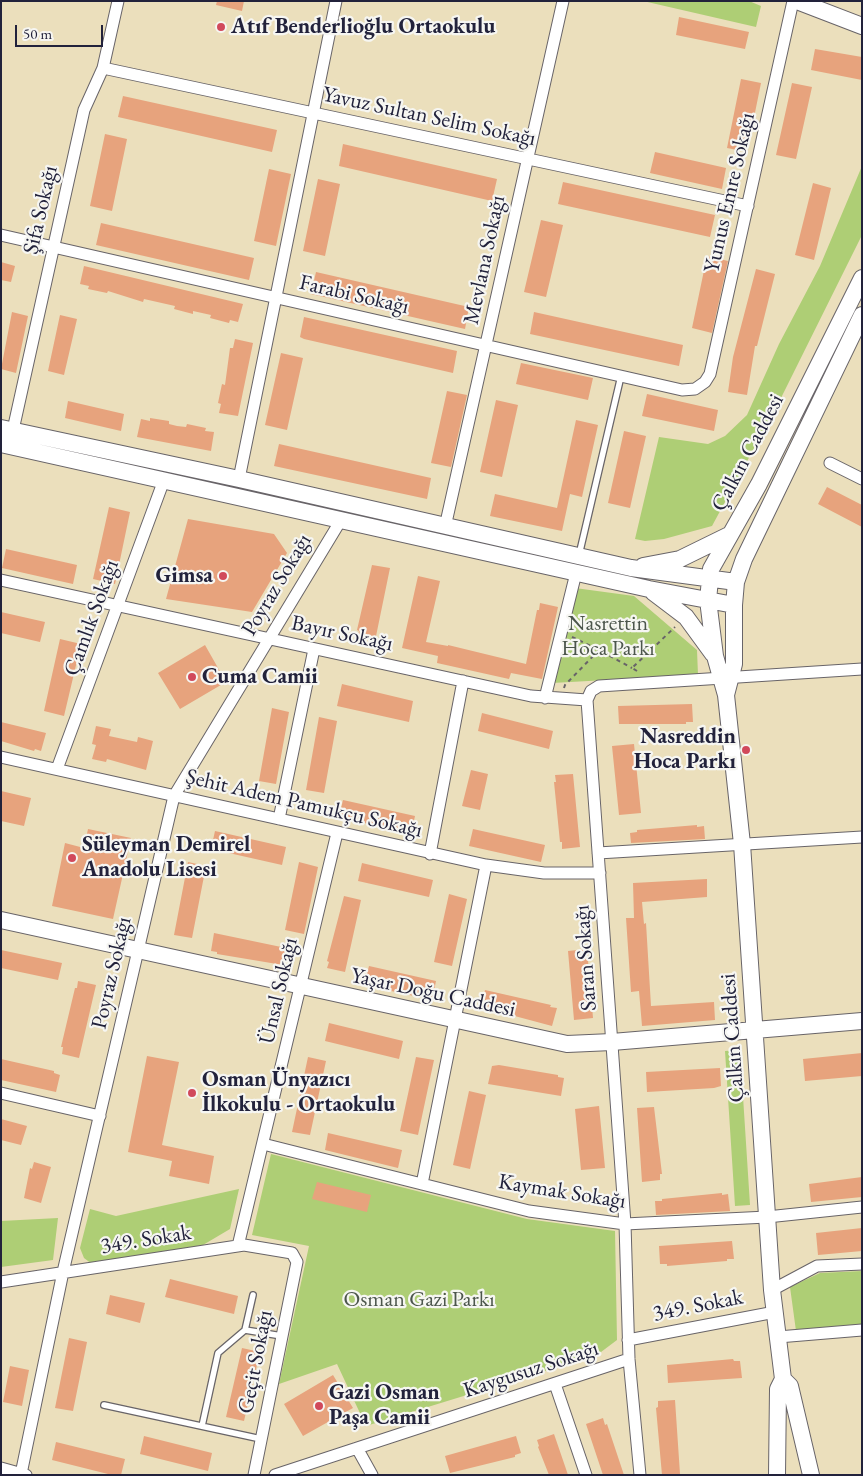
<!DOCTYPE html>
<meta charset="utf-8">
<style>
body{margin:0}
#map{position:relative;width:863px;height:1476px;overflow:hidden;background:#ebdfbc;font-family:"EB Garamond",serif}
canvas{display:block}
.frame{position:absolute;inset:0;border:2px solid #22223b;pointer-events:none}
.scale{position:absolute;left:15px;top:25px;width:88px;height:22px;box-sizing:border-box;border:2px solid #22223b;border-top:0;padding-left:6px;font-size:15px;line-height:18px;white-space:nowrap;color:#22223b;-webkit-text-stroke:4px #f6f6f2;paint-order:stroke}
</style>
<div id="map">
<canvas width="863" height="1476"></canvas>
<div class="frame"></div>
<div class="scale">50 m</div>
</div>
<script>
const c = document.querySelector('canvas').getContext('2d');
c.lineJoin = 'round';
function paint(path, color) {
  c.fillStyle = color;
  c.fill(path, 'evenodd');
}
function poly(rows) {
  const path = new Path2D();
  for (const r of rows) {
    path.moveTo(r[0], r[1]);
    for (let i = 2; i < r.length; i += 2) path.lineTo(r[i], r[i + 1]);
  }
  return path;
}
function strokePath(path, color, width, dash) {
  c.strokeStyle = color;
  c.lineWidth = width;
  c.lineCap = dash ? 'butt' : 'round';
  c.setLineDash(dash || []);
  c.stroke(path);
}
function write(font, color, halo, rows, align = 'center') {
  c.font = font + ' "EB Garamond",serif';
  c.lineWidth = 4.5;
  c.setLineDash([]);
  c.textBaseline = 'middle';
  c.strokeStyle = halo;
  c.fillStyle = color;
  for (const [text, x, y, turn = 0] of rows) {
    c.save();
    c.translate(x, y);
    c.rotate((+turn || 0) * Math.PI / 180);
    c.textAlign = isNaN(turn) ? turn : align;
    if (halo) c.strokeText(text, 0, 0);
    c.fillText(text, 0, 0);
    c.restore();
  }
}
paint(poly([
 [643,1,749,1,761,6,756,27],
 [862,166,862,235,778,404,712,526,664,539,645,541,635,539,659,437,708,444,725,436,747,415,779,344,820,266],
 [575,588,634,596,697,650,698,675,552,683],
 [740,1050,750,1205,735,1206,725,1051],
 [271,1154,527,1219,615,1231,617,1340,597,1355,366,1426,337,1364,279,1384,309,1246,252,1235],
 [239,1189,230,1229,203,1245,92,1264,84,1258,80,1248,90,1209,116,1216],
 [58,1218,53,1260,1,1267,1,1221],
 [862,1271,862,1325,796,1331,790,1287,820,1273]
]), '#aece75');
paint(poly([
 [217,1,244,1,242,11,216,5],
 [679,17,749,32,745,49,676,35],
 [815,49,862,57,862,80,811,70],
 [741,79,761,83,747,152,727,148],
 [792,83,812,87,796,159,776,155],
 [123,96,277,130,272,152,118,117],
 [105,134,127,139,112,211,90,206],
 [343,144,497,179,492,201,339,166],
 [655,152,726,168,722,189,650,173],
 [269,169,291,174,276,246,254,241],
 [318,179,340,184,325,256,303,251],
 [563,182,715,215,710,237,558,204],
 [813,183,831,188,814,260,795,255],
 [541,220,563,225,546,297,524,292],
 [101,223,254,258,249,280,96,245],
 [707,256,728,261,712,333,692,328],
 [1,262,15,266,11,282,1,280],
 [84,266,243,304,238,322,230,320,229,323,210,318,211,315,193,311,193,314,174,309,175,306,144,299,143,302,108,291,107,293,88,289,89,286,80,284],
 [756,269,775,274,757,346,755,346,747,395,728,392,733,357],
 [316,272,469,307,465,329,311,294],
 [12,312,28,316,16,373,1,369],
 [534,312,683,345,679,366,530,334],
 [60,315,77,319,64,375,48,371],
 [304,317,457,351,453,373,304,339,300,337],
 [235,339,253,343,238,416,219,413,221,404,218,403,222,384,225,385,230,348,233,348],
 [281,353,303,358,287,430,265,425],
 [521,363,593,378,588,400,516,384],
 [447,391,467,395,451,467,431,463],
 [647,394,718,410,714,431,642,416],
 [496,400,518,405,502,477,480,472],
 [68,401,124,414,121,431,65,418],
 [150,418,169,421,169,424,177,426,186,427,187,424,206,428,205,431,214,432,211,451,137,437,141,419,150,421],
 [576,420,598,425,582,497,570,494,562,531,490,516,495,494,557,508],
 [624,431,646,436,630,508,608,503],
 [279,444,431,478,427,499,274,466],
 [827,487,862,505,862,527,818,504],
 [109,507,130,512,115,584,93,579],
 [188,519,274,534,287,553,252,612,166,599],
 [6,549,77,565,73,584,2,568],
 [372,565,390,568,375,641,358,638,359,631,357,630],
 [418,576,440,581,426,642,448,646,448,645,526,664,537,610,539,610,540,603,558,607,542,679,511,673,509,679,437,663,438,656,402,648],
 [1,612,45,622,40,642,1,633],
 [60,639,81,644,64,716,44,711],
 [205,645,226,682,180,709,158,673],
 [342,684,413,701,409,722,337,706],
 [692,704,693,722,686,722,686,724,619,724,618,706],
 [272,708,289,712,276,784,259,781],
 [482,713,553,731,549,749,478,731],
 [319,717,337,721,324,793,306,790],
 [1,722,46,733,41,751,35,749,34,751,1,741],
 [96,726,111,729,109,736,137,742,138,737,153,741,146,770,107,759,106,762,92,759,96,745,92,744],
 [634,744,641,813,619,815,612,746],
 [471,770,488,774,480,810,462,806],
 [573,774,580,847,562,849,562,842,560,842,554,782,556,782,555,775],
 [1,791,31,798,24,826,1,821],
 [343,800,415,816,411,834,339,817],
 [697,825,697,827,704,826,705,839,631,843,630,833,637,832,637,830],
 [88,829,131,838,113,919,52,906,65,843,84,848],
 [473,829,545,845,541,862,469,846],
 [215,831,286,847,282,865,211,849],
 [188,862,206,866,192,938,174,935],
 [299,862,318,867,304,934,285,930],
 [362,863,433,880,429,897,358,881],
 [707,879,707,897,642,902,644,924,646,923,651,1006,714,1002,715,1020,642,1026,639,991,631,992,626,918,634,918,633,883],
 [449,894,467,899,452,966,434,962],
 [344,896,361,900,345,972,327,968,329,962,327,961],
 [214,933,286,948,283,965,217,954,217,952,211,951],
 [587,949,593,1018,574,1020,568,951],
 [1,950,62,963,58,980,1,968],
 [369,966,436,981,432,1000,364,985],
 [78,981,96,985,79,1058,62,1054,63,1047,61,1047,75,988,77,988],
 [485,990,551,1005,550,1007,557,1008,552,1026,481,1007],
 [329,1023,403,1041,399,1059,325,1041],
 [862,1053,862,1076,805,1081,803,1059],
 [147,1056,179,1062,162,1145,214,1156,209,1184,169,1176,172,1161,128,1152],
 [308,1057,326,1061,310,1135,292,1132],
 [416,1057,434,1060,418,1135,400,1131],
 [1,1059,54,1071,54,1073,60,1075,56,1092,1,1080],
 [499,1065,558,1075,558,1077,564,1078,561,1096,488,1084,492,1066],
 [720,1068,721,1086,714,1088,647,1092,646,1072],
 [469,1091,486,1095,470,1169,453,1165],
 [599,1106,605,1168,581,1170,575,1109],
 [654,1107,662,1174,660,1174,660,1180,642,1182,637,1108],
 [1,1119,27,1126,21,1145,1,1140],
 [328,1133,402,1150,398,1168,325,1150],
 [34,1162,51,1167,41,1203,24,1198,30,1168,32,1169],
 [862,1177,862,1197,811,1202,809,1184],
 [317,1182,371,1195,367,1212,312,1199],
 [722,1193,722,1195,728,1194,730,1211,656,1215,655,1201,662,1201,662,1199],
 [862,1228,862,1251,818,1255,816,1233],
 [732,1241,734,1259,727,1259,727,1261,667,1266,667,1264,660,1264,659,1246],
 [170,1279,238,1296,234,1314,165,1297],
 [110,1295,145,1303,140,1323,106,1314],
 [69,1338,87,1342,73,1411,55,1408],
 [242,1348,260,1352,244,1421,226,1417],
 [733,1359,734,1361,740,1361,742,1378,668,1383,667,1365],
 [10,1366,29,1370,22,1406,3,1402],
 [333,1375,353,1408,303,1436,284,1404],
 [675,1400,680,1474,662,1475,656,1408,658,1407,658,1401],
 [603,1418,605,1425,607,1424,624,1475,603,1475,586,1424],
 [554,1434,566,1469,568,1475,549,1475,538,1447,539,1446,537,1440],
 [144,1436,212,1453,208,1471,140,1454],
 [516,1436,521,1453,515,1455,515,1457,450,1473,445,1456],
 [56,1442,125,1459,121,1475,112,1475,52,1460]
]), '#e7a37d');
const lane = poly([
 [579,555,621,376],
 [245,1330,253,1295],
 [104,1405,261,1439],
 [202,1426,218,1353,245,1330,282,1336]
]);
const street = poly([
 [103,68,748,206],
 [1,235,682,390,695,389,705,382,710,374,793,1],
 [13,430,84,110,103,68,118,1],
 [830,463,862,479],
 [239,479,336,1],
 [445,527,563,1],
 [1,580,531,696,587,700],
 [545,698,576,573],
 [1,757,486,865,544,873,600,873],
 [57,769,164,480],
 [279,819,314,649],
 [598,853,862,837],
 [430,854,463,681],
 [1,1093,100,1116],
 [263,1144,529,1211,625,1224,767,1217,862,1207],
 [422,1184,486,865],
 [238,1246,337,833],
 [1,1282,244,1245,292,1253,297,1262,254,1475],
 [772,1290,817,1266,862,1264],
 [778,1337,862,1330],
 [628,1340,775,1312],
 [555,1384,586,1475],
 [357,1448,372,1475],
 [1,1468,26,1475],
 [21,1474,63,1272,174,796,341,520],
 [275,1475,629,1359],
 [640,1475,629,1359,625,1224,587,700,591,691,599,686,862,669]
]);
const secondary = poly([
 [797,1,862,26],
 [1,428,239,479,631,568,736,582],
 [1,444,649,589,734,605],
 [643,566,680,559,729,535],
 [653,592,686,617,713,654],
 [726,695,734,664,734,605,736,582,744,559,862,315],
 [1,920,567,1044,612,1042,862,1021],
 [783,1379,790,1386,811,1475],
 [777,1475,778,1389,783,1379,772,1290,742,844,726,695,715,656,708,600,711,569,759,484,862,278]
]);
strokePath(lane, '#686468', 8);
strokePath(street, '#686468', 13);
strokePath(secondary, '#686468', 18);
strokePath(poly([
 [572,637,599,650],
 [637,671,632,668,675,627],
 [564,688,565,685,599,650,632,668]
]), '#686468', 2, [4, 4]);
strokePath(lane, '#fff', 5.5);
strokePath(street, '#fff', 11);
strokePath(secondary, '#fff', 16);
for (const [x, y, r, color] of [
 [221,27,5,"#d1495b"],
 [223,576,5,"#d1495b"],
 [192,677,5,"#d1495b"],
 [746,750,5,"#d1495b"],
 [72,858,5,"#d1495b"],
 [192,1093,5,"#d1495b"],
 [319,1406,5,"#d1495b"]
]) {
  const dot = new Path2D();
  dot.arc(x, y, r, 0, 2 * Math.PI);
  c.fillStyle = color;
  c.fill(dot);
  strokePath(dot, '#f6f6f2', 2);
}
write('bold 22px', '#22223b', '#f6f6f2', [
 ["Atıf Benderlioğlu Ortaokulu",231,27],
 ["Gimsa",213,576,"right"],
 ["Cuma Camii",202,677],
 ["Nasreddin",736,737,"right"],
 ["Hoca Parkı",736,762,"right"],
 ["Süleyman Demirel",82,845],
 ["Anadolu Lisesi",82,870],
 ["Osman Ünyazıcı",202,1080],
 ["İlkokulu - Ortaokulu",202,1105],
 ["Gazi Osman",329,1393],
 ["Paşa Camii",329,1418]
], 'left');
write('22px', '#22223b', '#f6f6f2', [
 ["Yavuz Sultan Selim Sokağı",429,117,12],
 ["Yunus Emre Sokağı",730,193,-77],
 ["Şifa Sokağı",41,210,-77],
 ["Mevlana Sokağı",485,260,-78],
 ["Farabi Sokağı",354,295,13],
 ["Çalkın Caddesi",748,453,-62],
 ["Poyraz Sokağı",277,585,-59],
 ["Çamlık Sokağı",92,618,-70],
 ["Bayır Sokağı",342,634,12],
 ["Şehit Adem Pamukçu Sokağı",304,804,13],
 ["Saran Sokağı",586,958,-94],
 ["Poyraz Sokağı",112,973,-77],
 ["Ünsal Sokağı",279,991,-77],
 ["Yaşar Doğu Caddesi",433,993,12],
 ["Çalkın Caddesi",733,1038,-94],
 ["Kaymak Sokağı",562,1192,9],
 ["349. Sokak",146,1240,-9],
 ["349. Sokak",698,1306,-11],
 ["Geçit Sokağı",256,1362,-79],
 ["Kaygusuz Sokağı",531,1370,-18]
]);
write('22px', '#4c564c', '#f6f6f2', [
 ["Nasrettin",608,624],
 ["Hoca Parkı",608,649],
 ["Osman Gazi Parkı",419,1300]
]);
</script>
